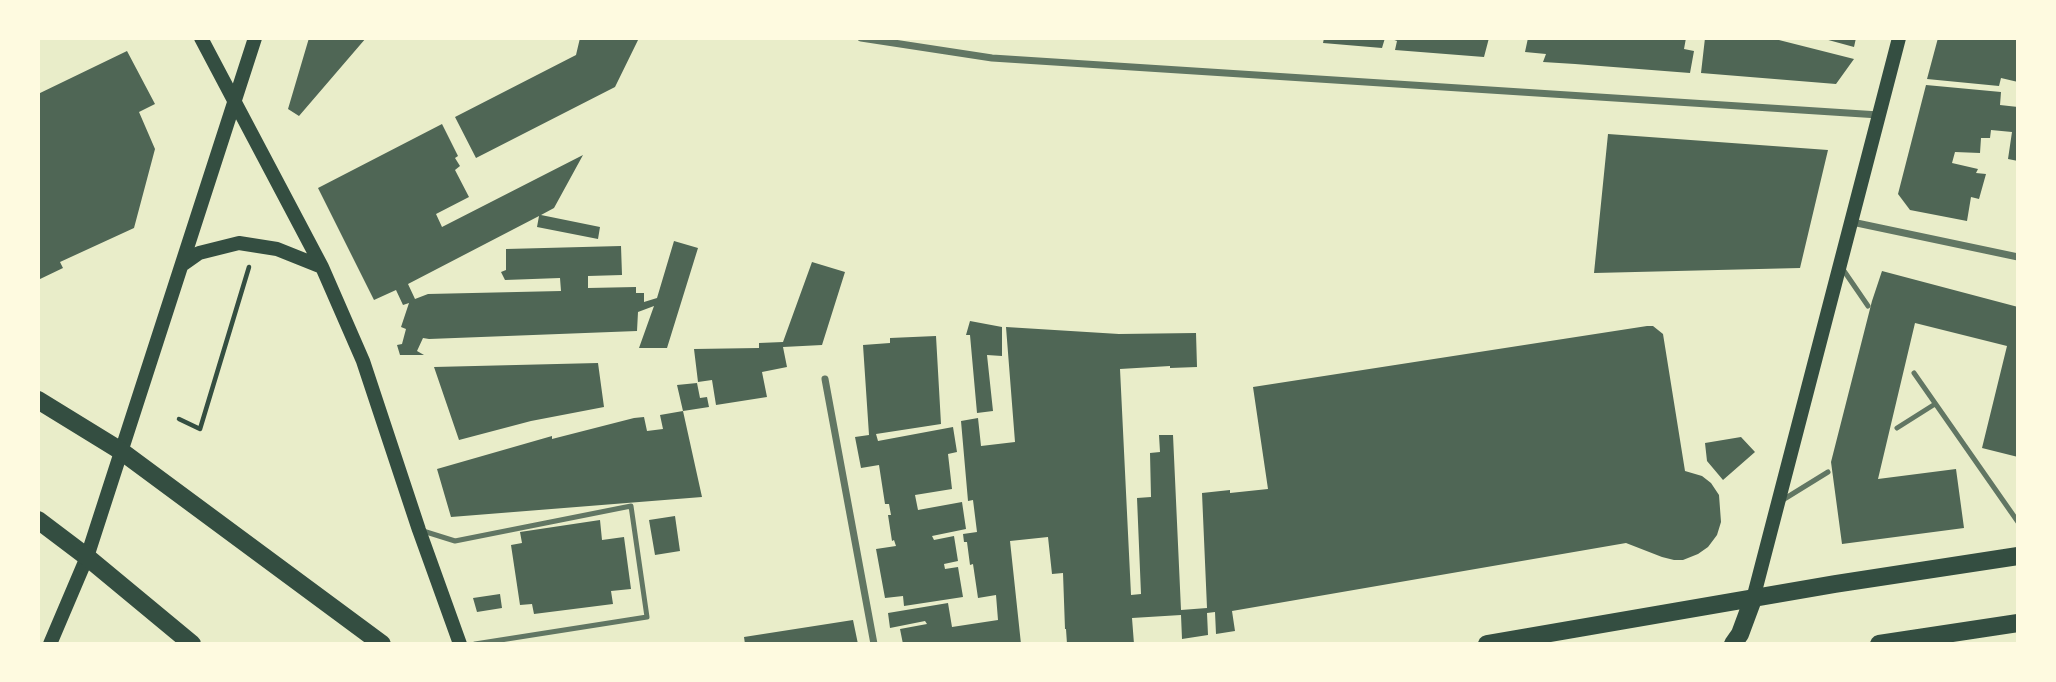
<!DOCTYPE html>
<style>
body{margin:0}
#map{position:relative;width:2056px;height:682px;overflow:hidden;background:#e9edc9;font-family:Roboto,sans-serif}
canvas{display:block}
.frame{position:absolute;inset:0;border:40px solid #fefae0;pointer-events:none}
</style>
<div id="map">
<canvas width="2056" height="682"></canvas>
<div class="frame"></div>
</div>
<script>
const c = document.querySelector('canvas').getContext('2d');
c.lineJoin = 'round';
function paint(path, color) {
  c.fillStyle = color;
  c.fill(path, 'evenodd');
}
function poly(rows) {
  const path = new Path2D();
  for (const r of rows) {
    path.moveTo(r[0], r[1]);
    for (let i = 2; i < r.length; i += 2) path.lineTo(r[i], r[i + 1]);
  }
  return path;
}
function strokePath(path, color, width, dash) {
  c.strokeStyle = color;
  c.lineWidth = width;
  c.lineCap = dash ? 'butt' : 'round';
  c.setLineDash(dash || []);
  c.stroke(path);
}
paint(poly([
 [309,38,366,38,299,116,288,109],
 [580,38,639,38,615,87,476,158,455,117,576,55],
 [1324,38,1385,38,1382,48,1323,43],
 [1389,38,1489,38,1484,57,1395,50,1397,41],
 [1528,38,1686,38,1684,49,1694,51,1690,73,1575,64,1543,62,1546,54,1525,52],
 [1705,38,1771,38,1854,59,1836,84,1701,73],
 [1821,38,1856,38,1854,47],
 [1938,38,2018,38,2018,82,2001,78,1999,86,1927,79],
 [127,51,155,104,139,112,155,149,134,228,60,262,63,268,38,280,38,94],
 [1926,85,2001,92,2000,105,2018,107,2018,161,2008,159,2012,132,1991,130,1990,138,1981,138,1980,153,1955,152,1952,163,1978,169,1976,173,1986,174,1979,199,1971,197,1967,221,1910,210,1898,194],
 [442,124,458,156,455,158,460,166,455,170,469,197,436,214,442,227,583,155,554,208,541,215,600,227,598,239,537,227,539,216,408,284,415,299,428,294,561,291,560,278,505,280,501,272,506,270,506,249,621,246,622,275,588,276,588,288,636,287,636,293,644,293,644,302,657,298,674,241,698,248,667,348,639,348,654,306,638,312,637,331,429,339,423,338,417,351,424,355,400,355,397,345,402,344,406,329,401,327,409,303,403,305,396,290,374,300,318,188],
 [1608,134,1828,150,1800,268,1594,273],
 [812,262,845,272,822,345,783,347,787,367,762,372,767,397,716,405,712,380,698,382,694,349,759,348,759,343,783,342],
 [1882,271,2018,307,2018,457,1982,448,2007,346,1915,323,1878,479,1956,469,1964,528,1842,544,1831,462,1872,301],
 [970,321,1002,327,1002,356,987,355,993,411,977,413,970,335,966,335],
 [1647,326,1653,326,1663,334,1685,471,1702,476,1711,483,1719,495,1721,522,1717,535,1708,547,1698,554,1683,560,1674,560,1662,557,1626,543,1232,611,1235,631,1216,634,1215,612,1207,613,1208,635,1182,639,1181,615,1132,618,1134,644,1067,644,1066,629,1065,629,1063,573,1052,574,1048,537,1010,541,1021,644,903,644,900,629,927,624,925,621,890,628,888,613,948,603,952,627,998,620,996,595,978,598,973,564,970,565,967,542,964,542,963,534,977,532,973,500,968,501,961,421,978,418,981,446,1015,442,1006,327,1119,334,1196,333,1197,367,1170,368,1170,366,1120,369,1131,595,1141,594,1137,498,1151,497,1150,453,1160,452,1159,435,1173,435,1181,610,1207,608,1202,493,1230,490,1230,493,1268,489,1253,387],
 [936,336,941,424,876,434,878,441,953,427,957,452,948,454,952,489,915,495,918,510,962,502,966,529,932,536,934,540,954,536,958,561,944,564,945,569,958,567,963,597,904,606,903,596,885,598,876,549,896,546,894,540,892,541,888,515,891,515,889,504,885,504,879,465,861,468,855,437,869,435,863,345,890,343,890,338],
 [598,363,604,407,531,421,459,440,434,367],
 [697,383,700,398,707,397,709,407,683,411,677,385],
 [683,411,702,497,451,517,437,469,552,436,552,439,634,418,644,417,647,431,663,429,660,415],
 [1741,437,1755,452,1723,480,1707,461,1705,443],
 [675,516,680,551,655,555,649,520],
 [600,520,602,540,624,537,631,589,611,591,613,604,534,614,532,604,520,605,511,545,522,543,520,532],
 [500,594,502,608,477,612,473,598],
 [853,620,858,644,745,644,744,637]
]), '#4f6655');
strokePath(poly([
 [179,419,200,429,249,267]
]), '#344e41', 4.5);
strokePath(poly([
 [1842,268,1868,306],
 [1914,373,2018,522],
 [1897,428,1935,404],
 [1781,501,1828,472],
 [423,531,455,541,631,506,647,617,475,644]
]), '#617663', 5);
strokePath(poly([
 [861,38,992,58,1879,115],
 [1852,222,2018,257],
 [825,379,874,644]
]), '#617663', 7);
strokePath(poly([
 [201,38,322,267,363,361,419,530,460,644],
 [182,265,199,253,239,243,277,249,322,267],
 [1753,599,1899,38],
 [50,644,87,557,255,38]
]), '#344e41', 14);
strokePath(poly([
 [38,400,121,451,382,644],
 [38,520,87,557,192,644],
 [1487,644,1835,584,2018,556],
 [1733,644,1740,634,1753,599],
 [1879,644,2018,623]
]), '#344e41', 18);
</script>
